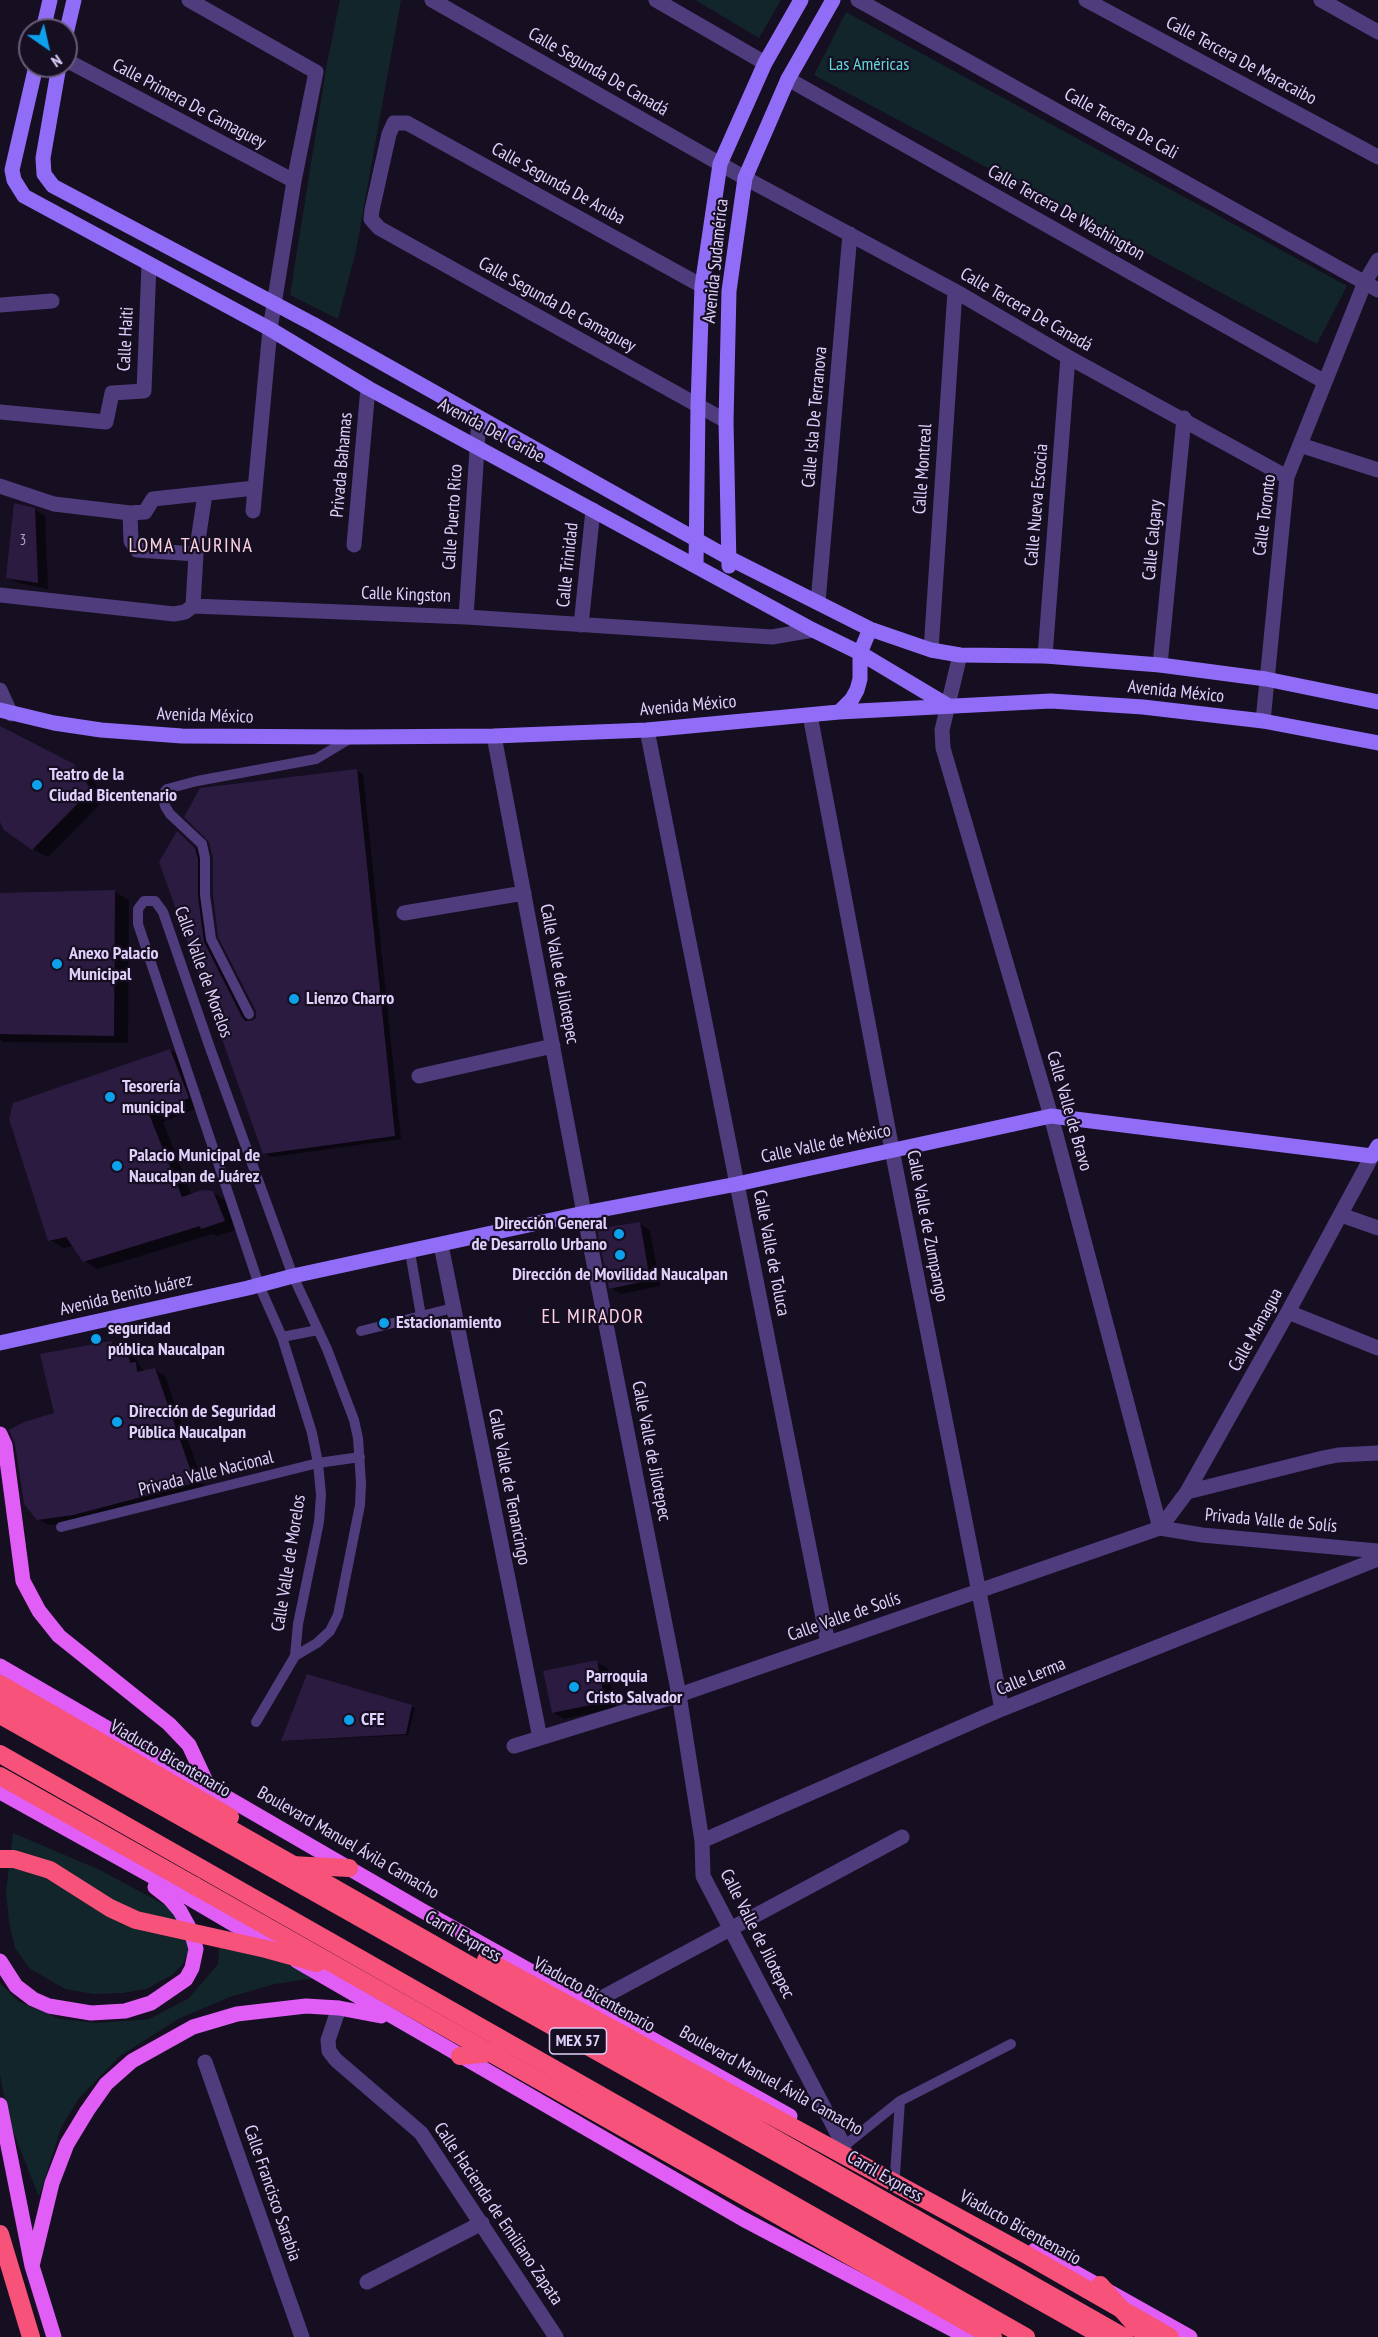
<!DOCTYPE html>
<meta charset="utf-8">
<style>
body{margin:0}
#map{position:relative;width:1378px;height:2337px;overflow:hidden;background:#160e21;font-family:"PT Sans Narrow",sans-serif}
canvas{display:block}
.north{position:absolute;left:18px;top:18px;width:60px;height:60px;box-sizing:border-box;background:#160e21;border:2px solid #675c79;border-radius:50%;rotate:146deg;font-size:16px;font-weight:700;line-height:24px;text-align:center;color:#e0d1fc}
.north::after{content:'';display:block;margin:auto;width:21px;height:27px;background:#0da1ec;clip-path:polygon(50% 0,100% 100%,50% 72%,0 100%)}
</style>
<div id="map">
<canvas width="1378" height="2337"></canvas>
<div class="north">N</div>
</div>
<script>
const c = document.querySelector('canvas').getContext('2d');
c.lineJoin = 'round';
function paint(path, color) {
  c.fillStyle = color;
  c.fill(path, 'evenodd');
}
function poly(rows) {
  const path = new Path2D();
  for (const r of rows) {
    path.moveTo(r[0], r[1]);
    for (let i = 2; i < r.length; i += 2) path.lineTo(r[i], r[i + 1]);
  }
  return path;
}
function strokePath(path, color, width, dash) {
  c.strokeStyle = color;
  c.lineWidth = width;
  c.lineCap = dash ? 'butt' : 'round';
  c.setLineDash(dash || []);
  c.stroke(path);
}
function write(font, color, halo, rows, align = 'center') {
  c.font = font + ' "PT Sans Narrow",sans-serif';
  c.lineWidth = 4.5;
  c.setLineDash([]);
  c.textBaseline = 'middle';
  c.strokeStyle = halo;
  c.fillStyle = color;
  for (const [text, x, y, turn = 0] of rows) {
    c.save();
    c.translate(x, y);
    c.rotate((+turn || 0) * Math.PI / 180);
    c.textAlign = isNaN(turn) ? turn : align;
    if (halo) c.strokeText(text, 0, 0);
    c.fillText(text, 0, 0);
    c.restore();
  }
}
paint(poly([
 [340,0,401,0,356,251,338,319,290,295,327,63],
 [695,0,781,0,759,38],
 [846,12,1347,286,1317,344,814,75],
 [13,1833,100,1870,167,1906,183,1921,188,1935,188,1952,183,1964,172,1975,146,1989,123,1993,94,1994,65,1989,29,1968,15,1948,9,1922,6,1892],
 [220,1929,316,1978,275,1984,230,1997,180,2018,120,2056,79,2098,61,2128,39,2197,9,2121,0,2075,0,1983,18,2001,60,2019,98,2023,149,2019,189,1998,218,1964]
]), '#12252a');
paint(poly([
 [34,509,45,516,48,589,19,583,8,577],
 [0,727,89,774,105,799,48,857,33,849,0,819],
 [356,770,363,774,401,1139,272,1157,264,1153,160,863,177,833,202,853,211,947,249,1023,254,1022],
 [115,892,129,900,128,1043,4,1042,0,1039,0,894],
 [170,1050,185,1059,202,1106,163,1122,192,1196,212,1192,227,1201,239,1229,217,1236,212,1234,98,1269,84,1261,74,1246,64,1248,50,1240],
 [640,1224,650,1230,660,1286,621,1294,610,1288],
 [111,1342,121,1348,123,1352,126,1351,136,1357,139,1365,146,1372,155,1370,165,1376,205,1489,84,1520,49,1525,38,1519,56,1414],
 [596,1662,607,1668,616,1708,564,1719,553,1712],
 [308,1676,415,1708,408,1735,283,1741]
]), '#0007');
paint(poly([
 [14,503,35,508,38,583,6,578],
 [0,726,74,764,91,790,32,850,4,830,0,822],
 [357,769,395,1136,263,1154,159,862,177,831,195,848,198,859,198,896,204,942,242,1017,245,1021,252,1021,256,1018,256,1011,218,937,213,894,213,858,209,842,184,817,200,788],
 [115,890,114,1036,0,1034,0,893],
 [170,1049,189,1098,149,1114,182,1197,202,1190,213,1191,225,1221,201,1229,200,1226,83,1262,66,1237,48,1241,9,1119,13,1103],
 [640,1222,650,1280,609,1289,597,1229],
 [111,1341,116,1353,127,1349,130,1363,136,1362,137,1372,155,1368,195,1483,73,1515,37,1520,24,1504,15,1444,9,1430,24,1422,54,1413,40,1354],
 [597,1660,605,1702,552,1713,543,1671],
 [307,1674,412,1705,406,1734,281,1741]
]), '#2c1b41');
strokePath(poly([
 [249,1014,211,939,205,895,205,858,202,844,170,814,165,806,162,795,167,789,197,781,316,759,351,738],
 [410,1252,421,1316],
 [361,1331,453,1308],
 [282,1337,318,1330],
 [61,1527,318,1463,360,1457],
 [256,1722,295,1656,298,1624,319,1522,321,1495,318,1463,312,1433,282,1337,259,1285,138,924,138,909,144,901,155,901,163,912,210,1048,293,1276,327,1349,354,1420,358,1438,361,1483,360,1505,338,1615,330,1631,317,1643,295,1656],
 [844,2146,900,2101,1011,2044],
 [895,2174,900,2101]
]), '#4e3c7d', 10);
strokePath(poly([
 [189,0,316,72,294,181,270,329,253,511],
 [432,0,745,178,955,291,1068,357,1287,477],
 [656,0,765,63],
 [858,0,1378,290],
 [1086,0,1378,157],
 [1321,0,1378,32],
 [66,60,294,181],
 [788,79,1325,382],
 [702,286,407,123,394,123,389,134,372,210,371,219,379,228,726,421],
 [0,305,52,301],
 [0,412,106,422,112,393,144,391,149,264],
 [1300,445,1378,470],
 [0,486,54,504,130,513,145,512,153,499,255,488],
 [130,513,131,541,137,550,196,554],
 [354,545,368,388],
 [0,595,174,614,185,612,193,606,466,617,772,637,813,630],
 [818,602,850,234],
 [193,606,196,554,205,494],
 [466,617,479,419],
 [581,625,593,510],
 [931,650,955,291],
 [960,655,942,730,943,748,1051,1116,1160,1528],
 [1045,656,1068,357],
 [1160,665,1184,418],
 [0,690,11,714],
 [810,715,892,1150,1002,1709],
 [1263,721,1287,477,1365,282,1378,260],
 [647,730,828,1643],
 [494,736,584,1213,679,1695,702,1841,703,1876,844,2146],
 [404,913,524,893],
 [419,1076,553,1046],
 [1341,1215,1378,1228],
 [441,1245,540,1738],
 [1288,1312,1378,1348],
 [1187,1492,1323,1458,1338,1455,1378,1453],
 [1160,1528,1187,1492,1288,1312,1372,1156],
 [514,1746,679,1695,1160,1528,1202,1535,1378,1551],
 [702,1841,1002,1709,1378,1559],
 [590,2004,902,1837],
 [339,2008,328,2040,329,2051,336,2060,421,2133,556,2337],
 [205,2062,302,2337],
 [367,2282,482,2223]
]), '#4e3c7d', 15);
strokePath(poly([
 [43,30,50,0],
 [66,34,74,0],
 [36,66,12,170,14,180,24,196,270,329,368,388,813,630,860,653,947,705],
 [59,66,43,158,44,174,53,186,313,324,729,558,870,629,931,650,960,655,1045,656,1160,665,1266,679,1378,702],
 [696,566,698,406,702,286,720,164,765,63,801,0],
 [729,566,726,421,729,291,745,178,788,79,833,0],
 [0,710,54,723,101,730,182,736,352,737,494,736,647,730,839,712,1051,701,1143,707,1263,721,1378,743],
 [839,712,852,699,857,690,860,679,860,653,870,629],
 [0,1343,248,1288,293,1276,584,1213,737,1184,1051,1116,1372,1156,1378,1146]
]), '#916df7', 15);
strokePath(poly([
 [0,1434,5,1445,23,1581,39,1611,59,1636,169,1724,189,1745,209,1788],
 [0,1666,421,1910,790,2116],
 [0,1792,155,1878,274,1948],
 [0,1961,16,1986,33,1999,49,2006,91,2013,125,2011,151,2003,186,1979,192,1968,196,1949,191,1931,180,1911,169,1898,155,1887],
 [297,1961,743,2219,967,2337],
 [0,2105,32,2266,54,2337],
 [1035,2250,1190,2337],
 [32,2266,52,2183,67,2144,87,2111,106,2084,132,2061,193,2027,237,2014,306,2006,339,2008,381,2016]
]), '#e15ef6', 15);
strokePath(poly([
 [0,1684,230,1817],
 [0,1715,1104,2337],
 [0,1754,1026,2337],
 [0,1776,195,1886],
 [291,1865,349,1868],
 [460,2056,500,2052],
 [788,2221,993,2337],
 [0,2234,31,2337],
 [1100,2285,1146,2337]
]), '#f6527a', 18);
strokePath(poly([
 [0,1698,1124,2337],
 [0,1859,14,1859,50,1870,110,1908,136,1920,266,1949,317,1963],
 [195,1886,788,2221],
 [486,1960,1027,2255,1170,2337]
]), '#f6527a', 18);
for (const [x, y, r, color] of [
 [37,785,6,"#0da1ec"],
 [57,964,6,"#0da1ec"],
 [294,999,6,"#0da1ec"],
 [110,1097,6,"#0da1ec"],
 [117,1166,6,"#0da1ec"],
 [619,1234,6,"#0da1ec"],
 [620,1255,6,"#0da1ec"],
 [384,1323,6,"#0da1ec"],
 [96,1339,6,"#0da1ec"],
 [117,1422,6,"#0da1ec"],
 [574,1687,6,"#0da1ec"],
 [349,1720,6,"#0da1ec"]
]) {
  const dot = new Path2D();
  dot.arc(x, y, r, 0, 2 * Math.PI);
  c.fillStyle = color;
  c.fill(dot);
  strokePath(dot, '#160e21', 2);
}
write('15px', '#b3a4cd', null, [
 ["3",23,541]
]);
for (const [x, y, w] of [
 [578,2041,57]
]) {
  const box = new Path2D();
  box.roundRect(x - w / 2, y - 13, w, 26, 4.5);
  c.fillStyle = '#160e21';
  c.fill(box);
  strokePath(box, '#e0d1fc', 1.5);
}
write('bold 16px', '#e0d1fc', null, [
 ["MEX 57",578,2041]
]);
write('18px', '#e0d1fc', '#160e21', [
 ["Calle Tercera De Maracaibo",1241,61,28],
 ["Calle Segunda De Canadá",598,72,30],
 ["Calle Primera De Camaguey",189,104,28],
 ["Calle Tercera De Cali",1121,124,29],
 ["Calle Segunda De Aruba",558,184,29],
 ["Calle Tercera De Washington",1066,213,29],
 ["Avenida Sudamérica",716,261,-84],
 ["Calle Segunda De Camaguey",557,305,29],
 ["Calle Tercera De Canadá",1026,310,30],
 ["Calle Haiti",126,339,-87],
 ["Calle Isla De Terranova",815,417,-85],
 ["Avenida Del Caribe",491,431,28],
 ["Privada Bahamas",342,465,-85],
 ["Calle Montreal",923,469,-86],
 ["Calle Nueva Escocia",1037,505,-85],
 ["Calle Toronto",1265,515,-83],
 ["Calle Puerto Rico",453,517,-86],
 ["Calle Calgary",1153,540,-85],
 ["Calle Trinidad",568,565,-84],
 ["Calle Kingston",406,595,2],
 ["Avenida México",1176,692,6],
 ["Avenida México",688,706,-5],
 ["Avenida México",205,716,2],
 ["Calle Valle de Morelos",203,972,70],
 ["Calle Valle de Jilotepec",559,974,79],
 ["Calle Valle de Bravo",1069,1111,74],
 ["Calle Valle de México",826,1144,-12],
 ["Calle Valle de Zumpango",927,1226,79],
 ["Calle Valle de Toluca",771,1253,79],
 ["Avenida Benito Juárez",126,1295,-13],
 ["Calle Managua",1256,1330,-61],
 ["Calle Valle de Jilotepec",651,1451,79],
 ["Privada Valle Nacional",206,1474,-14],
 ["Calle Valle de Tenancingo",509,1487,79],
 ["Privada Valle de Solís",1271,1521,5],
 ["Calle Valle de Morelos",289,1563,-81],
 ["Calle Valle de Solís",844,1617,-19],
 ["Calle Lerma",1031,1677,-22],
 ["Viaducto Bicentenario",170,1759,30],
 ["Boulevard Manuel Ávila Camacho",348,1843,30],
 ["Calle Valle de Jilotepec",757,1934,63],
 ["Carril Express",463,1937,30],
 ["Viaducto Bicentenario",594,1995,29],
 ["Boulevard Manuel Ávila Camacho",771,2081,29],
 ["Carril Express",885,2177,30],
 ["Calle Francisco Sarabia",272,2193,71],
 ["Calle Hacienda de Emiliano Zapata",498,2214,56],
 ["Viaducto Bicentenario",1020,2228,29]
]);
write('18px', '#61d8d7', '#160e21', [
 ["Las Américas",869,65]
]);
write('bold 18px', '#e0d1fc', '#160e21', [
 ["Teatro de la",49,775],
 ["Ciudad Bicentenario",49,796],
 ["Anexo Palacio",69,954],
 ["Municipal",69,975],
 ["Lienzo Charro",306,999],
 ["Tesorería",122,1087],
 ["municipal",122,1108],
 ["Palacio Municipal de",129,1156],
 ["Naucalpan de Juárez",129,1177],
 ["Dirección General",607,1224,"right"],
 ["de Desarrollo Urbano",607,1245,"right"],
 ["Dirección de Movilidad Naucalpan",620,1275,"center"],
 ["Estacionamiento",396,1323],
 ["seguridad",108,1329],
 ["pública Naucalpan",108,1350],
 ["Dirección de Seguridad",129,1412],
 ["Pública Naucalpan",129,1433],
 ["Parroquia",586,1677],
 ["Cristo Salvador",586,1698],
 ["CFE",361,1720]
], 'left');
c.letterSpacing = '1.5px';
write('20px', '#fdd3e3', '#160e21', [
 ["LOMA TAURINA",191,546],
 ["EL MIRADOR",593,1317]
]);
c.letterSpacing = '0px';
</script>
